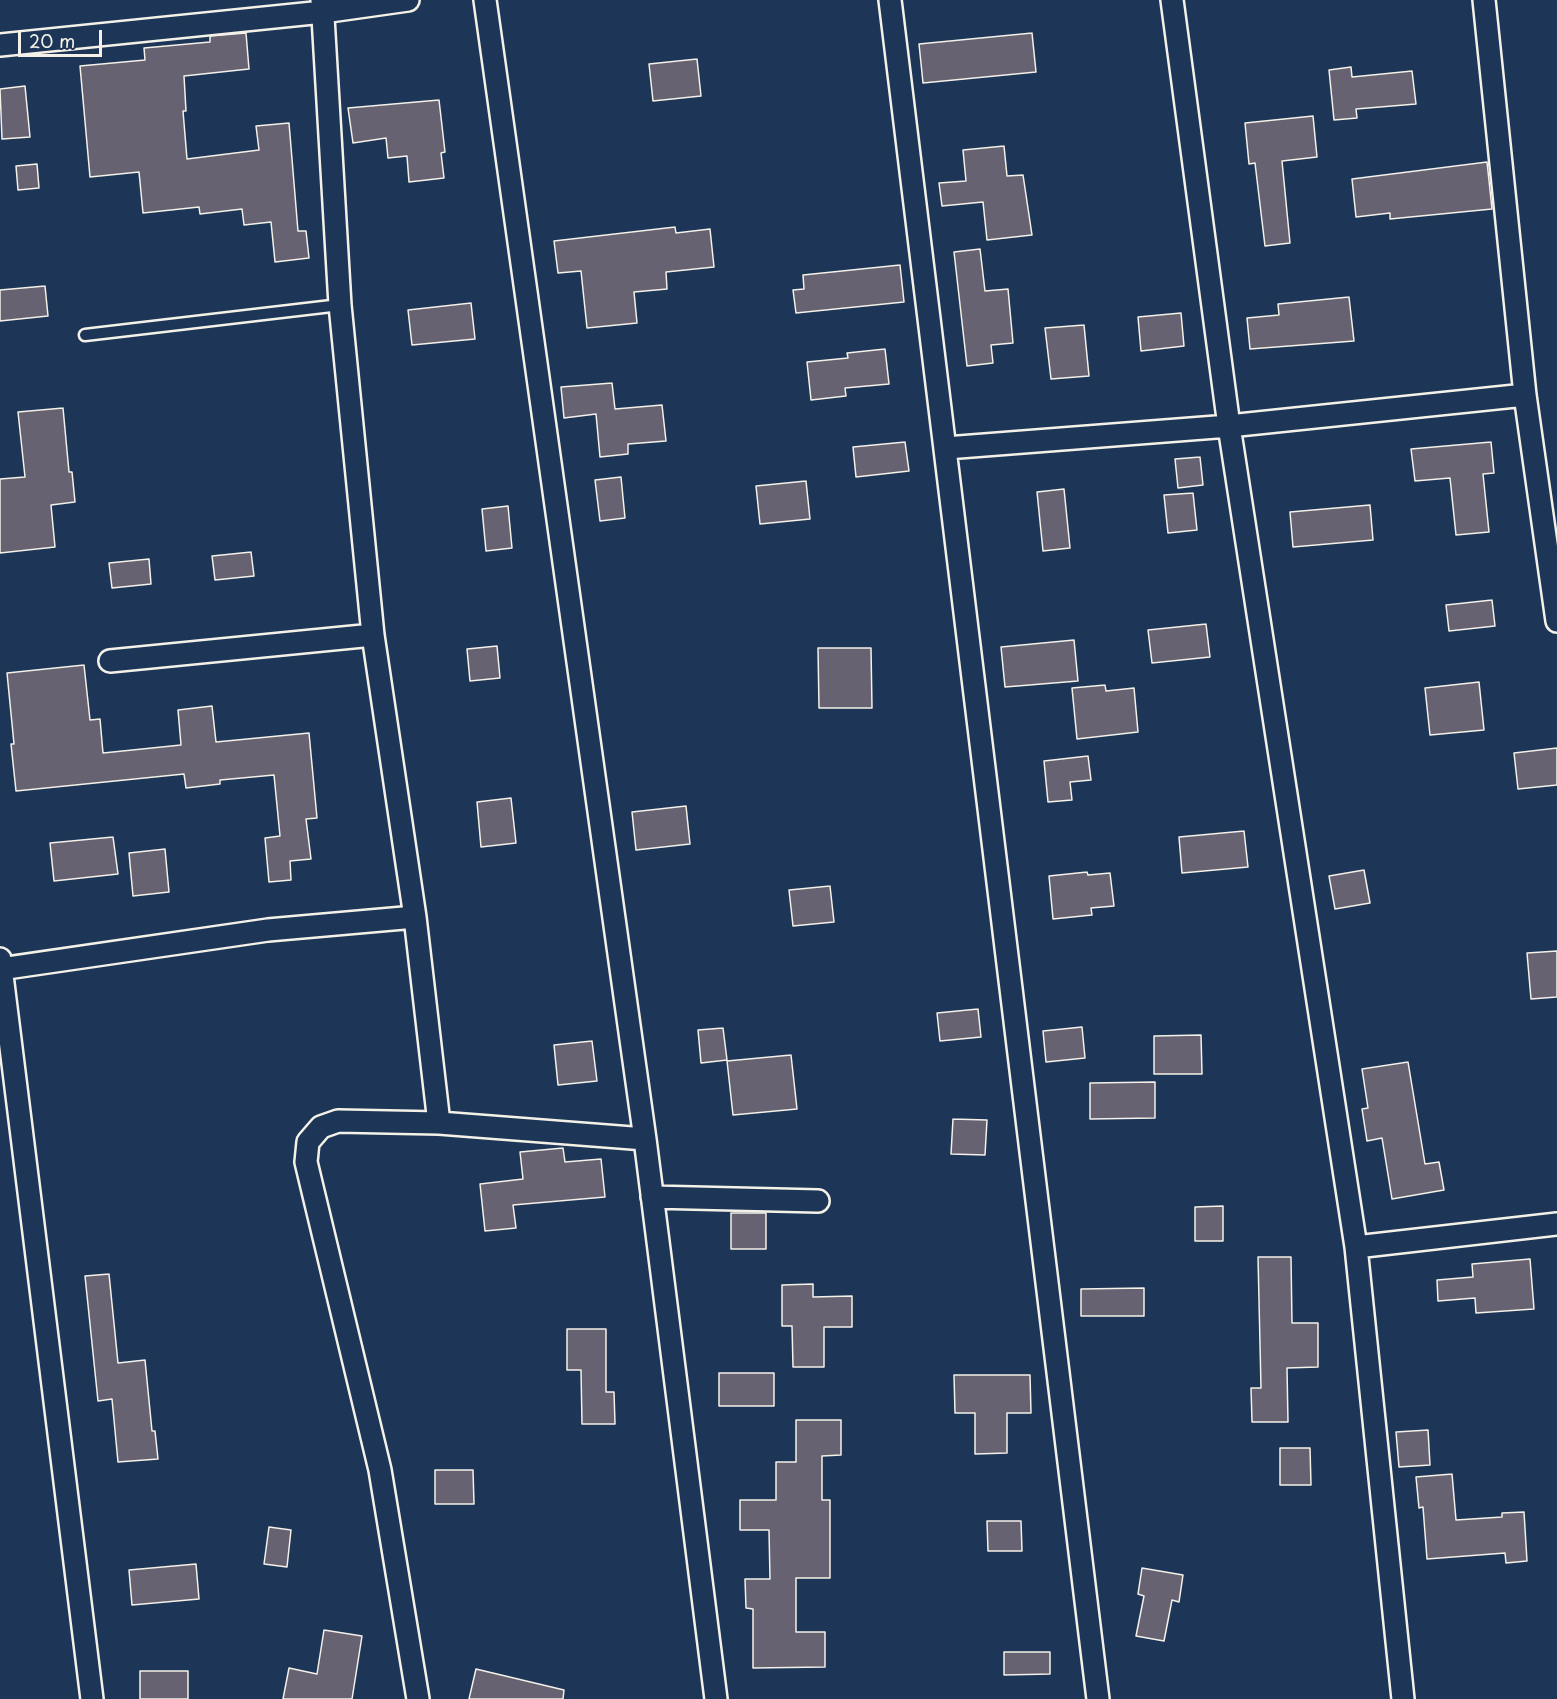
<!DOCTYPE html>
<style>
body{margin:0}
#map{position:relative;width:1557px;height:1699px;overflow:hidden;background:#1d3557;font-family:"Playpen Sans",sans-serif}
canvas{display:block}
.scale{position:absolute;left:18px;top:30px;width:84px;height:27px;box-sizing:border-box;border:3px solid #f4f1e8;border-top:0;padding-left:8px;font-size:18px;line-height:21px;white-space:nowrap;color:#f4f1e8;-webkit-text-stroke:4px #1d3557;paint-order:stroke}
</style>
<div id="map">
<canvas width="1557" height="1699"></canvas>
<div class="scale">20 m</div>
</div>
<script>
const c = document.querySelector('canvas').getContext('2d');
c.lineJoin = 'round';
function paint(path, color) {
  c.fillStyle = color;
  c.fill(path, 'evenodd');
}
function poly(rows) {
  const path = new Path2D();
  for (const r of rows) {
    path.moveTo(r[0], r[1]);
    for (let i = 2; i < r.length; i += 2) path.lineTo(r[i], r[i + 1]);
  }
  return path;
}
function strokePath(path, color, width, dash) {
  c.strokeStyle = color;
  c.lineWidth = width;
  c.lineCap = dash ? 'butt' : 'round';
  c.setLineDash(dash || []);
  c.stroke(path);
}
const building = poly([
 [246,33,249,69,184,76,186,111,183,111,187,159,259,150,256,126,289,123,298,231,306,231,309,258,275,262,271,222,244,225,242,209,200,214,199,207,143,213,139,172,90,177,80,66,145,60,144,48,210,42,210,36,246,33],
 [1032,33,1036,72,923,83,919,44,1032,33],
 [697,59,701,96,653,101,649,64,697,59],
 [1351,67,1352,77,1412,71,1416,104,1356,109,1357,118,1334,120,1329,70,1351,67],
 [25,86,30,137,2,139,0,89,25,86],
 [439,100,445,152,441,153,444,178,409,182,407,156,388,158,386,138,353,143,348,108,439,100],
 [1313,116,1317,157,1282,161,1290,243,1265,246,1255,163,1249,164,1245,123,1313,116],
 [1004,146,1007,176,1023,175,1032,235,987,240,983,202,942,206,939,183,966,181,963,150,1004,146],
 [1487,162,1492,209,1390,219,1390,213,1356,217,1352,179,1487,162],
 [37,164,39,188,18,190,16,166,37,164],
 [675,227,676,233,710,229,714,267,666,272,667,289,634,292,637,323,587,328,581,271,558,273,554,241,675,227],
 [980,249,985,291,1008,289,1013,343,991,345,993,363,967,366,954,252,980,249],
 [900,265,904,302,796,313,793,290,804,289,803,275,900,265],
 [45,286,48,316,0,321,0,290,45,286],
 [1349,297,1354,341,1250,349,1247,318,1279,315,1278,304,1349,297],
 [471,303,475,339,412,345,408,310,471,303],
 [1181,313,1184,346,1141,351,1138,317,1181,313],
 [1084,325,1089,376,1051,379,1045,328,1084,325],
 [885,349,889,384,845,388,846,396,811,400,807,362,848,358,847,353,885,349],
 [612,383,615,409,662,405,666,441,628,444,628,454,600,457,596,414,564,418,561,387,612,383],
 [63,408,69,472,72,472,75,502,51,505,55,547,0,553,0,479,25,477,18,412,63,408],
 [905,442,909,471,856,477,853,447,905,442],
 [1491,442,1494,473,1483,474,1489,532,1456,535,1450,478,1415,481,1411,449,1491,442],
 [1200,457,1203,485,1178,488,1175,459,1200,457],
 [621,477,625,518,600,521,595,480,621,477],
 [806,481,810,519,760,524,756,486,806,481],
 [1064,489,1070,548,1043,551,1037,492,1064,489],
 [1193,493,1197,530,1168,533,1164,495,1193,493],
 [1370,505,1373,540,1293,547,1290,512,1370,505],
 [508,506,512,548,486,551,482,509,508,506],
 [251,552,254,576,215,580,212,556,251,552],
 [149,559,151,584,112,588,109,563,149,559],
 [1492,600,1495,626,1449,631,1446,605,1492,600],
 [1206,624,1210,657,1152,663,1148,630,1206,624],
 [1074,640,1078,681,1005,687,1001,647,1074,640],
 [497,646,500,678,470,681,467,649,497,646],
 [818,648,871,648,872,708,819,708,818,648],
 [84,665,90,720,100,719,103,753,181,745,178,710,212,706,216,742,309,733,317,818,306,819,311,859,290,861,291,880,269,882,265,838,280,836,274,775,220,780,220,784,186,788,184,774,16,791,11,744,14,744,7,673,84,665],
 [1479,682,1484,730,1430,735,1425,688,1479,682],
 [1105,685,1106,691,1134,688,1138,732,1077,739,1072,688,1105,685],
 [1557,748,1557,785,1518,789,1514,753,1557,748],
 [1088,756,1091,780,1070,782,1072,800,1048,802,1044,761,1088,756],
 [511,798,516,843,481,847,477,802,511,798],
 [686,806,690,844,636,850,632,812,686,806],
 [1244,831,1248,867,1182,873,1179,837,1244,831],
 [113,837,118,874,54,881,50,843,113,837],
 [165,849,169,892,133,896,129,853,165,849],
 [1364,870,1370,903,1335,909,1329,876,1364,870],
 [1087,872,1088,875,1110,873,1114,906,1091,908,1092,915,1053,919,1049,876,1087,872],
 [830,886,834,922,793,926,789,890,830,886],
 [1557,951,1557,997,1531,999,1527,953,1557,951],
 [978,1009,981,1037,940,1041,937,1013,978,1009],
 [1082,1027,1085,1058,1046,1062,1043,1031,1082,1027],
 [723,1028,727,1060,701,1063,698,1030,723,1028],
 [1201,1035,1202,1074,1154,1074,1154,1036,1201,1035],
 [592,1041,597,1081,558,1085,554,1045,592,1041],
 [791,1055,797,1109,733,1115,727,1061,791,1055],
 [1408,1062,1425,1164,1439,1162,1444,1190,1392,1199,1382,1138,1367,1141,1362,1109,1368,1108,1362,1069,1408,1062],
 [1155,1082,1155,1118,1090,1119,1090,1083,1155,1082],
 [953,1119,987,1120,985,1155,951,1154,953,1119],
 [563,1148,565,1162,601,1159,605,1197,513,1205,516,1228,485,1231,480,1184,523,1179,520,1152,563,1148],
 [1223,1206,1223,1241,1195,1241,1195,1207,1223,1206],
 [731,1213,766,1213,766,1249,731,1249,731,1213],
 [1258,1257,1291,1257,1292,1323,1318,1323,1318,1367,1287,1368,1288,1422,1252,1422,1251,1388,1261,1388,1258,1257],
 [1530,1259,1534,1309,1476,1313,1475,1298,1438,1301,1437,1280,1473,1277,1472,1264,1530,1259],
 [109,1274,118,1363,145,1360,152,1431,155,1431,158,1459,118,1462,112,1399,98,1401,85,1276,109,1274],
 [813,1284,813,1297,852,1296,852,1327,824,1327,824,1367,793,1367,792,1326,782,1326,782,1285,813,1284],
 [1144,1288,1144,1316,1081,1316,1081,1289,1144,1288],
 [567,1329,606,1329,606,1392,614,1392,615,1424,582,1424,581,1370,567,1370,567,1329],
 [719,1373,774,1373,774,1406,719,1406,719,1373],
 [954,1375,1030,1375,1031,1413,1007,1413,1007,1453,975,1454,975,1413,955,1413,954,1375],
 [796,1420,841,1420,841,1455,822,1456,822,1500,830,1500,830,1578,796,1578,796,1632,825,1632,825,1667,753,1668,753,1609,746,1608,745,1579,770,1579,769,1530,740,1530,740,1500,776,1500,776,1462,796,1462,796,1420],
 [1428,1430,1430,1465,1399,1467,1396,1432,1428,1430],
 [1280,1448,1310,1448,1311,1485,1280,1485,1280,1448],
 [435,1470,473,1470,474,1504,435,1504,435,1470],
 [1452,1474,1456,1520,1502,1517,1502,1513,1524,1512,1527,1561,1506,1563,1505,1553,1427,1559,1423,1507,1419,1508,1416,1477,1452,1474],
 [987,1521,1021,1521,1022,1551,988,1551,987,1521],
 [269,1527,291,1530,287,1567,264,1564,269,1527],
 [196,1564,199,1599,132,1605,129,1570,196,1564],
 [1142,1568,1183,1575,1179,1602,1172,1600,1164,1641,1136,1636,1144,1596,1138,1594,1142,1568],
 [324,1630,362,1636,352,1699,283,1699,289,1668,317,1674,324,1630],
 [1004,1652,1050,1652,1050,1674,1004,1675,1004,1652],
 [476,1669,564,1690,563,1699,469,1699,476,1669],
 [140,1671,188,1671,188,1699,140,1699,140,1671]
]);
paint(building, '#666272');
strokePath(building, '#f4f1e8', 1.5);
const service = poly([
 [85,335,340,305]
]);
const minor = poly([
 [322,0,340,305,373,635,415,917,439,1123],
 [485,0,645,1139,716,1699],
 [890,0,1098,1699],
 [1172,0,1229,426,1356,1247,1403,1699],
 [1484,0,1525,395,1557,621],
 [0,45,323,12,408,0],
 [946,448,1229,426,1525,395],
 [110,661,373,635],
 [0,959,92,1699],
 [0,969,268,930,415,917],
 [652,1197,818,1201],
 [1356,1247,1557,1224],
 [418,1699,380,1470,306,1162,308,1142,321,1127,338,1121,439,1123,645,1139]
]);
strokePath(service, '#f4f1e8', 15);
strokePath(minor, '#f4f1e8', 26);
strokePath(service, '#1d3557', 10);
strokePath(minor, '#1d3557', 21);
</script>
